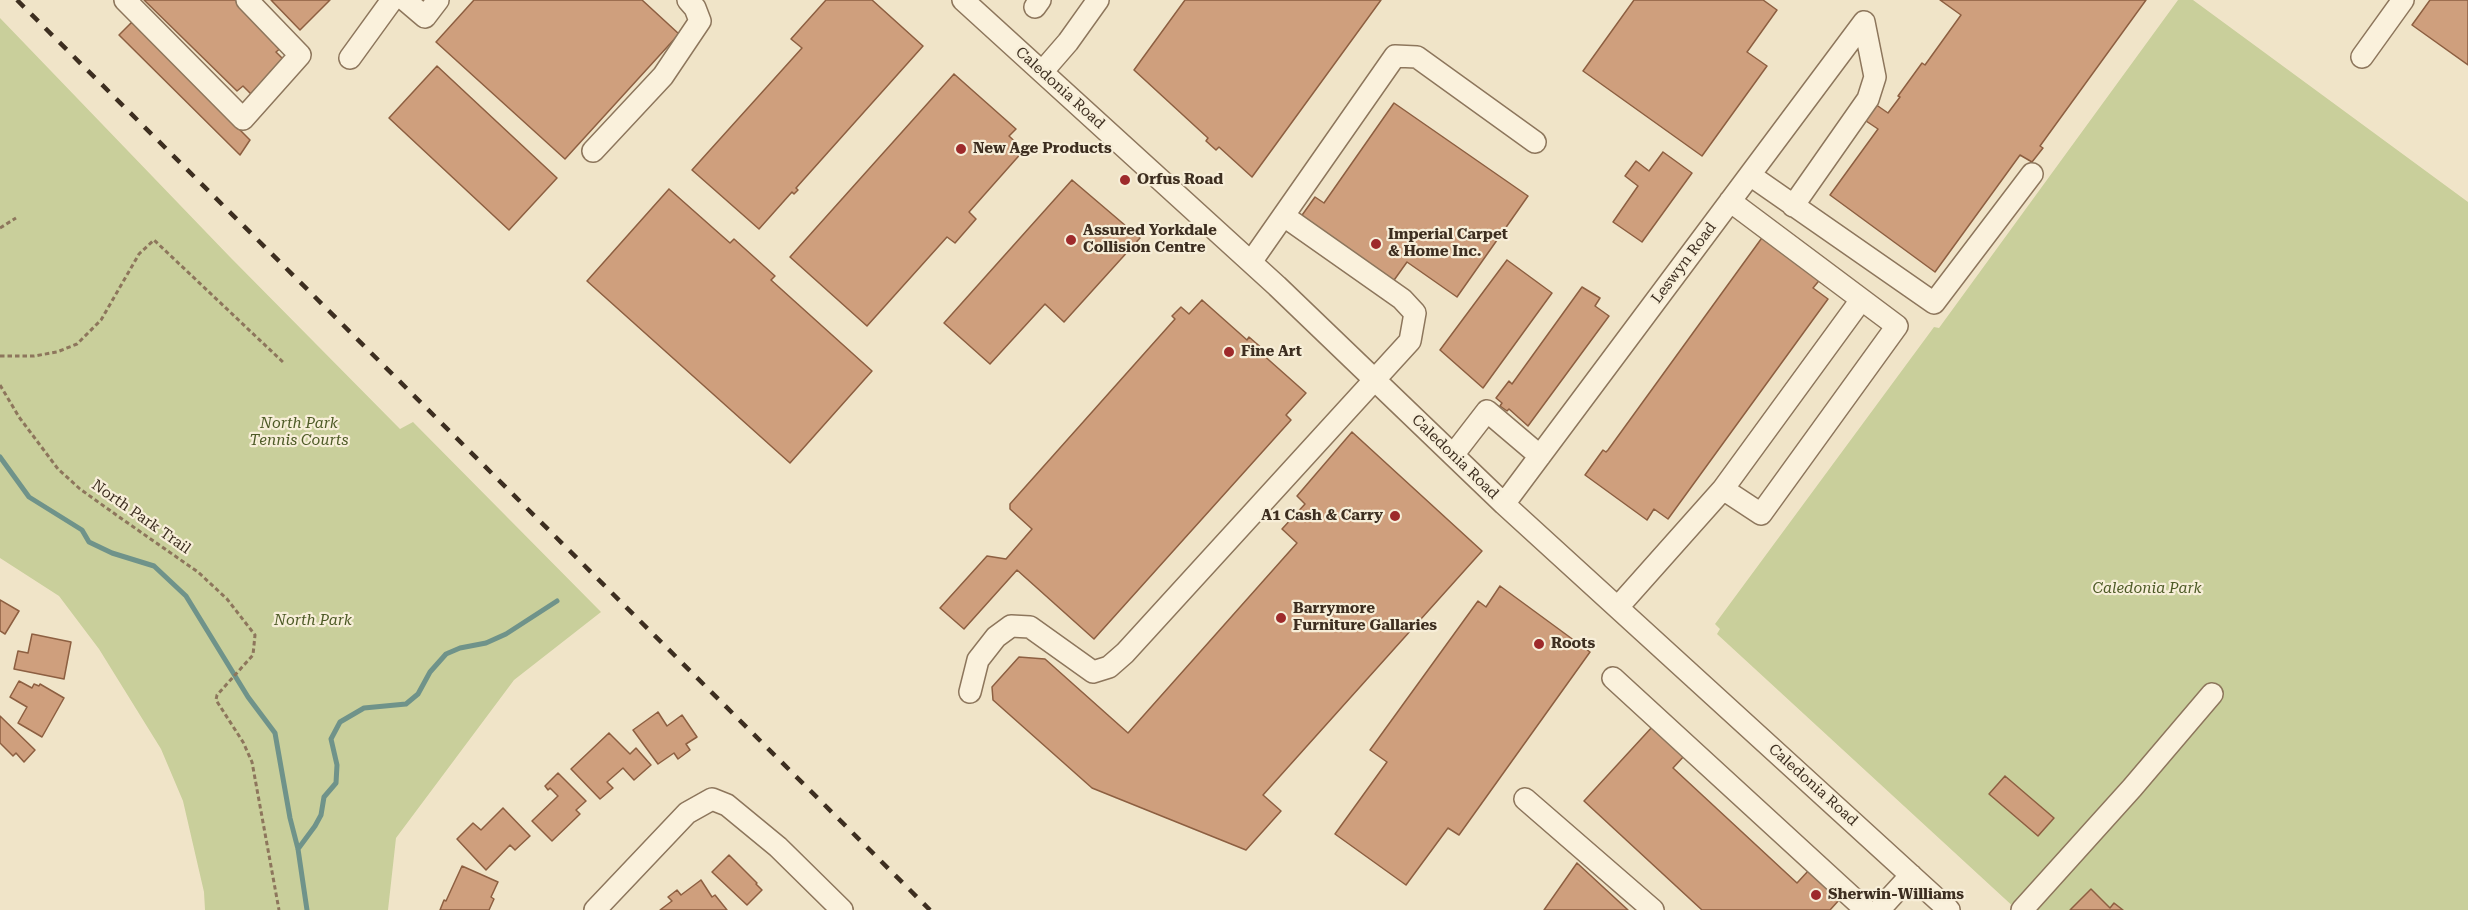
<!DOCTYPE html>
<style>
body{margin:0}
canvas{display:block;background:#f0e4c8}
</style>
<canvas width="2468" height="910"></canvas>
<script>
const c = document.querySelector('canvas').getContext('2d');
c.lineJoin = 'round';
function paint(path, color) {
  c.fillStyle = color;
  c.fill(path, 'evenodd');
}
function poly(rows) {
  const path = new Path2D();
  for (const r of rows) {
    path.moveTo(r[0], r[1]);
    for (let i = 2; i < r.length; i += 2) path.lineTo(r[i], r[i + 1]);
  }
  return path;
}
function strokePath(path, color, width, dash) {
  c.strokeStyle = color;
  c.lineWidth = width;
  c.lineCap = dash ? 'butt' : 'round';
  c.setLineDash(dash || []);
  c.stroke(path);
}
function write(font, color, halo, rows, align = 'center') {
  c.font = font + ' "Roboto Serif",serif';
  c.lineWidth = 4.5;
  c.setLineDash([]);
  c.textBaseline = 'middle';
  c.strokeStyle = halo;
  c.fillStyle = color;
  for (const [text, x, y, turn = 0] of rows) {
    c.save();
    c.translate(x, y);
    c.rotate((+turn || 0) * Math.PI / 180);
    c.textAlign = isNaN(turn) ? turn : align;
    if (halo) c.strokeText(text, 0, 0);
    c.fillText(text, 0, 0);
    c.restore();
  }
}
paint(poly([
 [2178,0,2193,0,2468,202,2468,910,2017,910,1717,634,1720,629,1715,624,1934,327,1939,328],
 [0,18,230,257,400,429,413,422,601,612,514,680,396,838,388,910,205,910,204,892,183,801,161,749,99,649,59,596,0,558]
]), '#c9cf9b');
strokePath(poly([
 [0,457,29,497,82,530,89,542,112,553,154,566,186,596,248,697,275,733,290,818,298,849,307,910],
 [298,849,315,826,321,815,324,797,336,783,337,765,331,739,340,722,364,708,406,704,418,694,430,672,446,654,460,648,486,643,506,634,557,601]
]), '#6f938a', 5);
const building = poly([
 [144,0,236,0,277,40,282,47,276,52,284,60,252,95,243,86,237,91,144,0],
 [271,0,330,0,300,30,271,0],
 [474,0,642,0,679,34,565,159,436,42,474,0],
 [826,0,872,0,923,46,796,188,798,190,794,194,792,192,759,229,692,170,802,48,791,39,826,0],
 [1185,0,1381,0,1252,177,1219,147,1216,150,1206,141,1208,138,1134,70,1185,0],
 [1634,0,1763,0,1777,10,1747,52,1767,66,1702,156,1583,71,1634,0],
 [1940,0,2146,0,2040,146,2043,148,2032,162,2020,155,1935,272,1830,195,1878,129,1863,119,1875,104,1888,113,1900,97,1898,96,1922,63,1925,65,1961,15,1940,0],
 [2430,0,2468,0,2468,65,2412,25,2430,0],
 [132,22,250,140,240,155,119,35,132,22],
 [437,66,557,178,509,230,389,118,437,66],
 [954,74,1016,129,1009,136,1024,150,969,212,976,219,955,243,947,237,867,326,790,257,954,74],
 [1394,103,1528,196,1457,297,1407,262,1392,283,1300,218,1315,197,1324,203,1394,103],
 [1663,152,1692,173,1642,242,1613,222,1638,186,1625,176,1636,161,1649,171,1663,152],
 [1072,180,1140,238,1064,322,1045,304,990,364,944,323,1072,180],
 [669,189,730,243,734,239,775,276,771,280,872,371,790,463,587,281,669,189],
 [1764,235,1822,277,1813,288,1828,299,1668,519,1654,509,1647,520,1585,475,1603,450,1606,452,1608,450,1764,235],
 [1507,260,1552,293,1483,388,1440,350,1507,260],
 [1582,287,1600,298,1595,306,1609,316,1528,426,1509,409,1507,411,1500,406,1502,403,1496,398,1509,381,1512,384,1582,287],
 [1202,300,1247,340,1249,337,1264,350,1261,353,1306,393,1286,415,1291,420,1094,639,1017,570,964,629,940,608,987,556,1006,559,1032,529,1010,509,1010,504,1175,319,1172,316,1181,307,1189,314,1202,300],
 [1352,432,1482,551,1263,795,1281,811,1246,850,1092,788,993,700,992,687,1019,657,1045,659,1128,733,1297,543,1282,529,1305,504,1297,496,1352,432],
 [1500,586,1590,652,1459,835,1448,828,1406,885,1335,834,1387,762,1370,750,1478,601,1486,607,1500,586],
 [0,600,19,611,5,634,0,631,0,600],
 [32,634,71,642,64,679,14,669,18,651,28,653,32,634],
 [19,681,32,688,34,684,39,686,40,684,64,698,42,737,18,723,27,707,10,697,19,681],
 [658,712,667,726,682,715,697,737,686,744,690,750,678,759,674,753,658,764,633,730,658,712],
 [0,716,35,750,24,762,16,753,13,756,0,743,0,716],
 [1653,726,1685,755,1673,768,1797,883,1809,870,1840,899,1830,910,1702,910,1584,801,1653,726],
 [609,733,630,754,636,748,651,765,634,780,623,768,607,782,613,788,600,799,571,769,609,733],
 [558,773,586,801,576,810,580,814,552,841,532,821,558,796,550,788,548,790,545,786,558,773],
 [2005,776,2054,818,2038,836,1989,794,2005,776],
 [503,808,530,836,515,850,510,845,486,870,457,839,473,823,481,830,503,808],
 [729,855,757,883,756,884,762,890,747,905,712,872,729,855],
 [1577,863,1628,910,1544,910,1577,863],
 [462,866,498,882,491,897,494,899,489,910,440,910,444,900,446,901,462,866],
 [701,880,712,897,715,895,727,910,660,910,672,901,668,897,677,890,681,895,701,880],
 [2091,889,2110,908,2114,903,2123,910,2070,910,2091,889]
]);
paint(building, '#cf9f7d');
strokePath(building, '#8d5f41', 1.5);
const minor = poly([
 [125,0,243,119,300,55,247,0],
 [405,0,425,17,438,0],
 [963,0,1277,286,1504,504,1949,910],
 [1035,7,1040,0],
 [2362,57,2403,0],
 [350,58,392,0],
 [1042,72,1068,42,1098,0],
 [593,151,663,76,700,21,695,8,688,0],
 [1750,175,1934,303,2032,174],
 [1793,206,1868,99,1875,77,1864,22],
 [1251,262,1395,56,1417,57,1535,142],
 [1453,455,1487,411,1540,456],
 [1723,489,1861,300],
 [1504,504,1864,22],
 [1618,607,1723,489,1761,514,1897,326,1730,201],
 [1613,678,1866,910],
 [970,692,978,660,996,637,1011,626,1030,627,1093,672,1109,667,1125,653,1410,341,1415,313,1402,299,1284,216],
 [1525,799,1653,910],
 [595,910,687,813,712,799,727,805,778,847,842,910],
 [1879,910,1911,875],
 [2022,910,2132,788,2212,694]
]);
strokePath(minor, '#8d765c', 24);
strokePath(poly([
 [0,228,16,218],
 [0,356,34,356,57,352,77,344,101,320,139,254,154,240,285,364],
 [0,385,19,417,58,469,80,489,122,519,198,572,227,599,255,635,253,655,217,695,216,700,243,742,252,762,279,910]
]), '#8d765c', 3, [4.5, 3]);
strokePath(minor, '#faf1dc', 21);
strokePath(poly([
 [17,0,930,910]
]), '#3d2e20', 4.5, [10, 10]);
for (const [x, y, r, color] of [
 [961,149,6,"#9e2a2b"],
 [1125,180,6,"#9e2a2b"],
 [1071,240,6,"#9e2a2b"],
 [1376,244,6,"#9e2a2b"],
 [1229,352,6,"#9e2a2b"],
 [1395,516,6,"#9e2a2b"],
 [1281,618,6,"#9e2a2b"],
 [1539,644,6,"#9e2a2b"],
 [1816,895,6,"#9e2a2b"]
]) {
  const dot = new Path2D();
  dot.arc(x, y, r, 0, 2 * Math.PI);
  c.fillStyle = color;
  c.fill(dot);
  strokePath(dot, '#f7eed8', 2);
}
write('15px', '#3d2e20', '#f7eed8', [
 ["Caledonia Road",1060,88,42],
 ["Leswyn Road",1684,263,-53],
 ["Caledonia Road",1455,457,44],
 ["North Park Trail",141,517,35],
 ["Caledonia Road",1813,785,42]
]);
write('bold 15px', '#3d2e20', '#f7eed8', [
 ["New Age Products",973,149],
 ["Orfus Road",1137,180],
 ["Assured Yorkdale",1083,231],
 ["Collision Centre",1083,248],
 ["Imperial Carpet",1388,235],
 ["& Home Inc.",1388,252],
 ["Fine Art",1241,352],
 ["A1 Cash & Carry",1383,516,"right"],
 ["Barrymore",1293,609],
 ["Furniture Gallaries",1293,626],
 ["Roots",1551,644],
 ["Sherwin-Williams",1828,895]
], 'left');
write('italic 15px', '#4d5a26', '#f7eed8', [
 ["North Park",299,424],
 ["Tennis Courts",299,441],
 ["Caledonia Park",2147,589],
 ["North Park",313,621]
]);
</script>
